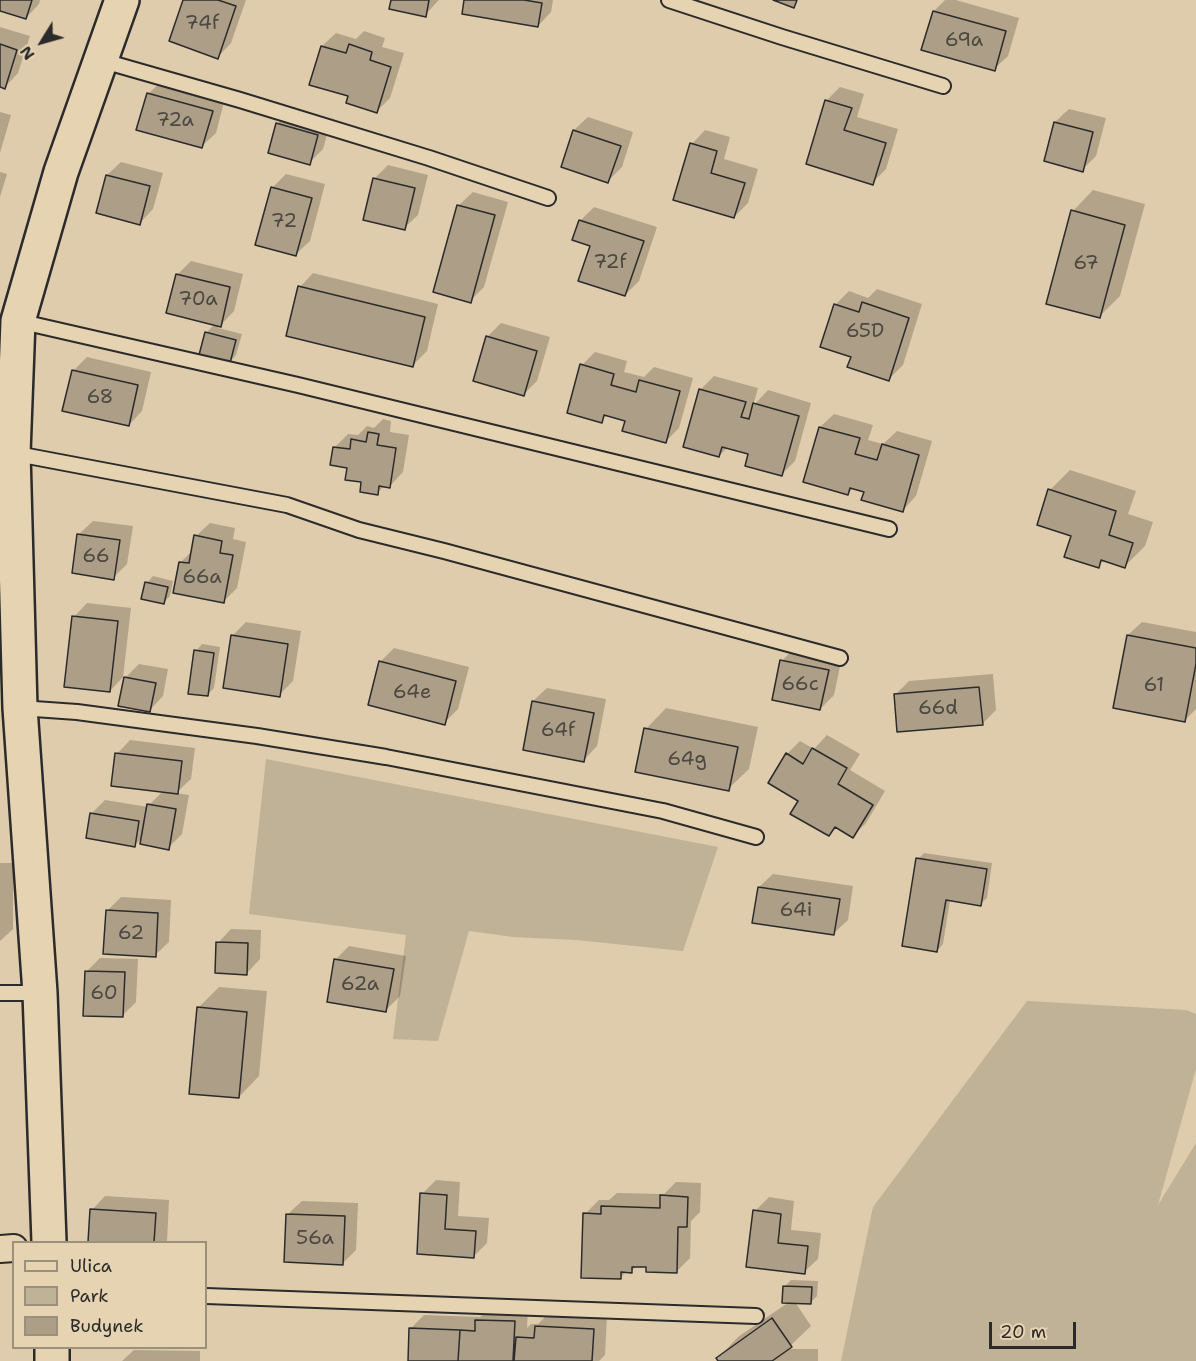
<!DOCTYPE html>
<style>
body{margin:0}
#map{position:relative;width:1196px;height:1361px;overflow:hidden;background:#dfccac;font-family:"Shantell Sans",sans-serif}
canvas{display:block}
.legend{position:absolute;left:12px;top:1241px;width:195px;height:108px;box-sizing:border-box;background:#e6d3b1;border:2px solid #9b907b;margin:0;padding:8px 10px;list-style:none;font-size:18px;color:#2b2b2b}
.legend li{display:flex;align-items:center;gap:12px;height:30px}
.legend b{width:30px;border:2px solid #9b907b}
.north{position:absolute;left:12px;top:12px;width:60px;height:60px;-webkit-text-stroke:4px #e6d3b1;paint-order:stroke;rotate:233deg;font-size:16px;font-weight:700;line-height:24px;text-align:center;color:#2b2b2b}
.north::after{content:'';display:block;margin:auto;width:21px;height:27px;background:#2b2b2b;clip-path:polygon(50% 0,100% 100%,50% 72%,0 100%)}
.scale{position:absolute;left:989px;top:1322px;width:87px;height:27px;box-sizing:border-box;border:3px solid #2b2b2b;border-top:0;padding-left:8px;font-size:18px;line-height:21px;white-space:nowrap;color:#2b2b2b;-webkit-text-stroke:4px #e6d3b1;paint-order:stroke}
</style>
<div id="map">
<canvas width="1196" height="1361"></canvas>
<ul class="legend">
<li><b style="height:8px;background:#e6d3b1"></b>Ulica</li>
<li><b style="height:16px;background:#c0b296"></b>Park</li>
<li><b style="height:16px;background:#ad9f87"></b>Budynek</li>
</ul>
<div class="north">N</div>
<div class="scale">20 m</div>
</div>
<script>
const c = document.querySelector('canvas').getContext('2d');
c.lineJoin = 'round';
function paint(path, color) {
  c.fillStyle = color;
  c.fill(path, 'evenodd');
}
function poly(rows) {
  const path = new Path2D();
  for (const r of rows) {
    path.moveTo(r[0], r[1]);
    for (let i = 2; i < r.length; i += 2) path.lineTo(r[i], r[i + 1]);
  }
  return path;
}
function strokePath(path, color, width, dash) {
  c.strokeStyle = color;
  c.lineWidth = width;
  c.lineCap = dash ? 'butt' : 'round';
  c.setLineDash(dash || []);
  c.stroke(path);
}
function write(font, color, halo, rows, align = 'center') {
  c.font = font + ' "Shantell Sans",sans-serif';
  c.lineWidth = 5;
  c.setLineDash([]);
  c.textBaseline = 'middle';
  c.strokeStyle = halo;
  c.fillStyle = color;
  for (const [text, x, y, turn = 0] of rows) {
    c.save();
    c.translate(x, y);
    c.rotate((+turn || 0) * Math.PI / 180);
    c.textAlign = isNaN(turn) ? turn : align;
    if (halo) c.strokeText(text, 0, 0);
    c.fillText(text, 0, 0);
    c.restore();
  }
}
paint(poly([
 [266,759,718,847,683,951,576,940,513,937,469,931,438,1041,393,1039,406,935,249,914],
 [1027,1001,1186,1010,1196,1014,1196,1069,1158,1205,1196,1143,1196,1361,841,1361,873,1207]
]), '#c0b296');
paint(poly([
 [0,0,40,0,39,4,26,18,0,10],
 [185,0,246,0,231,43,218,57],
 [393,0,439,0,425,15],
 [466,0,553,0,551,12,538,26],
 [945,0,956,0,1019,18,1008,56,994,69,934,11],
 [0,27,30,36,18,73,5,87,0,85],
 [364,31,385,38,382,47,404,53,390,98,377,111,349,95,322,46,336,33,356,39],
 [162,81,225,98,216,133,202,146,148,94],
 [840,87,864,94,857,117,898,129,886,169,872,183,826,101],
 [1069,109,1106,118,1096,156,1082,170,1055,122],
 [291,110,331,121,323,149,309,163,277,124],
 [0,112,11,115,0,153],
 [588,117,633,132,622,167,608,181,574,130],
 [705,130,730,137,724,159,758,169,748,203,734,217,692,144],
 [121,162,163,173,153,209,140,223,107,175],
 [388,165,428,175,418,215,404,228,374,179],
 [0,172,7,174,0,197],
 [286,174,325,184,310,241,296,254,272,188],
 [1093,190,1145,204,1120,296,1099,317,1073,211],
 [473,192,508,202,484,287,470,301,435,291,459,205],
 [594,207,657,227,639,281,625,295,580,221],
 [191,261,243,274,234,311,218,328,242,334,236,355,230,362,206,333,215,324,177,275],
 [313,273,438,304,427,351,413,365,300,287],
 [877,289,922,304,903,365,889,379,853,356,835,305,849,291,868,298],
 [501,323,550,337,537,381,523,395,487,337],
 [595,352,627,361,624,372,644,377,654,367,693,378,679,428,665,442,627,420,608,414,601,421,582,365],
 [87,357,151,372,142,411,129,425,73,371],
 [714,376,758,388,753,406,768,390,811,403,795,461,782,474,750,453,728,447,719,456,700,390],
 [834,414,873,425,868,440,883,444,897,431,932,441,916,496,903,510,866,491,853,488,848,494,805,481,820,427],
 [383,419,391,421,390,432,409,435,403,472,390,486,385,485,377,493,349,467,335,447,348,434,358,435,367,426,374,428],
 [1070,470,1136,491,1128,514,1153,522,1145,546,1125,566,1105,560,1098,566,1073,535,1050,490],
 [93,521,133,526,127,564,113,578,79,534],
 [210,523,235,528,233,539,246,542,237,588,223,602,181,562,193,550,196,536],
 [153,576,173,581,170,596,163,603,147,583],
 [87,603,131,608,123,677,110,691,74,617],
 [246,622,301,631,293,681,279,695,232,636],
 [1142,622,1196,632,1196,709,1184,721,1128,635],
 [202,644,220,647,214,688,207,695,196,651],
 [795,647,842,657,834,695,820,709,782,661],
 [394,648,469,667,458,709,444,723,380,662],
 [139,664,168,669,163,696,150,710,125,678],
 [993,674,996,710,982,724,896,694,909,681],
 [547,688,606,699,597,746,584,760,533,701],
 [666,708,758,727,749,769,728,789,646,729],
 [827,735,860,754,850,770,885,791,866,823,853,836,837,827,829,834,800,801,787,754,800,741,814,749],
 [130,740,195,748,191,779,176,793,189,795,182,834,168,848,143,837,135,845,91,814,105,800,148,807,149,805,163,791,117,754],
 [924,853,992,863,987,898,980,904,950,900,943,944,937,951,918,859],
 [0,863,13,863,13,929,0,941],
 [773,874,853,886,848,920,834,933,759,887],
 [121,897,171,900,169,942,155,955,107,911],
 [231,929,261,930,260,959,247,973,218,943],
 [349,946,406,956,400,996,386,1010,335,960],
 [100,958,138,959,136,1002,122,1016,87,971],
 [219,987,267,991,259,1076,239,1097,199,1007],
 [436,1180,460,1182,458,1216,489,1218,487,1243,473,1257,418,1253,422,1194],
 [676,1182,701,1183,700,1212,691,1221,690,1258,676,1272,648,1266,637,1266,631,1271,627,1271,620,1278,585,1214,599,1200,609,1200,617,1193,664,1194],
 [105,1196,169,1200,167,1242,90,1242,92,1210],
 [769,1197,794,1201,791,1230,821,1233,818,1259,804,1272,748,1266,755,1211],
 [302,1201,358,1203,356,1250,342,1264,288,1214],
 [791,1280,818,1281,817,1296,810,1303,795,1302,811,1326,787,1349,818,1349,818,1361,720,1361,718,1358,738,1337,789,1302,784,1287],
 [490,1307,528,1308,527,1328,531,1324,538,1324,550,1312,607,1316,605,1355,599,1361,409,1361,410,1329,424,1315,480,1317],
 [134,1350,200,1351,200,1361,122,1361]
]), '#0003');
const building = poly([
 [0,0,32,0,26,19,0,11,0,0],
 [183,0,218,0,236,6,218,59,169,41,183,0],
 [391,0,429,0,426,17,389,9,391,0],
 [464,0,524,0,542,3,538,27,462,14,464,0],
 [773,0,797,0,794,8,773,0],
 [933,11,1006,31,995,71,921,50,933,11],
 [0,44,17,50,5,89,0,87,0,44],
 [349,44,372,52,370,60,391,67,377,113,346,103,348,96,309,85,321,46,346,53,349,44],
 [147,93,213,111,202,148,136,130,147,93],
 [825,100,852,108,844,130,886,143,873,185,806,164,825,100],
 [1054,122,1093,132,1083,172,1044,161,1054,122],
 [276,123,318,135,310,165,268,153,276,123],
 [573,130,621,146,608,183,561,167,573,130],
 [690,143,717,151,711,173,745,183,734,218,673,200,690,143],
 [106,175,150,186,140,225,96,213,106,175],
 [373,178,415,188,405,230,363,220,373,178],
 [271,187,312,198,296,256,255,245,271,187],
 [457,205,495,215,471,303,433,292,457,205],
 [1071,210,1125,225,1100,318,1046,304,1071,210],
 [579,220,644,241,625,296,578,281,590,246,572,240,579,220],
 [176,274,230,287,221,327,166,313,176,274],
 [298,286,425,317,413,367,286,336,298,286],
 [862,302,909,318,889,381,847,367,851,357,820,347,834,304,859,312,862,302],
 [205,332,236,340,230,363,199,355,205,332],
 [486,336,537,351,524,396,473,381,486,336],
 [580,364,614,374,611,385,636,392,639,380,680,391,666,443,622,431,625,421,604,415,602,423,567,413,580,364],
 [72,370,138,385,129,426,62,411,72,370],
 [699,389,746,402,741,417,749,419,753,403,799,416,782,476,745,466,748,454,722,447,719,457,683,447,699,389],
 [819,427,860,438,855,454,877,460,882,444,919,455,903,512,861,500,864,492,850,488,848,495,803,482,819,427],
 [368,432,379,434,377,445,396,448,390,488,379,486,378,495,360,492,361,482,345,480,347,468,330,465,333,447,350,449,351,439,366,442,368,432],
 [1048,489,1116,511,1109,535,1133,543,1125,568,1101,560,1099,568,1064,557,1071,536,1037,525,1048,489],
 [77,534,120,540,114,580,72,573,77,534],
 [194,535,222,541,220,553,233,555,224,603,173,593,179,562,189,563,194,535],
 [145,582,168,587,164,604,141,599,145,582],
 [72,616,118,621,110,692,64,687,72,616],
 [231,635,288,644,280,697,223,688,231,635],
 [1127,635,1196,648,1196,664,1185,722,1113,708,1127,635],
 [194,650,214,653,208,696,188,694,194,650],
 [780,660,829,670,820,710,772,700,780,660],
 [379,661,456,681,445,725,368,705,379,661],
 [124,677,156,683,150,712,118,706,124,677],
 [979,687,983,725,897,732,894,694,979,687],
 [532,701,594,713,584,762,523,750,532,701],
 [644,728,738,747,729,791,635,772,644,728],
 [812,748,847,768,838,784,873,805,853,838,835,827,829,836,790,814,798,801,768,783,786,753,803,764,812,748],
 [115,753,182,761,178,794,111,786,115,753],
 [147,804,176,809,169,850,140,844,147,804],
 [90,813,139,821,135,847,86,838,90,813],
 [916,858,987,869,981,906,946,900,937,952,902,946,916,858],
 [758,887,840,899,834,935,752,923,758,887],
 [106,910,158,913,156,957,103,954,106,910],
 [216,942,248,943,247,975,215,973,216,942],
 [334,959,394,969,386,1012,327,1002,334,959],
 [85,971,125,972,123,1017,83,1016,85,971],
 [197,1007,247,1012,239,1098,189,1094,197,1007],
 [420,1193,447,1195,445,1229,476,1231,474,1258,417,1254,420,1193],
 [660,1195,688,1197,687,1227,678,1227,677,1273,646,1272,646,1267,632,1267,632,1273,621,1272,621,1279,581,1278,583,1213,601,1214,601,1206,660,1208,660,1195],
 [90,1209,156,1213,154,1242,88,1242,90,1209],
 [753,1210,781,1214,778,1243,808,1246,805,1274,746,1267,753,1210],
 [286,1214,345,1216,343,1265,284,1262,286,1214],
 [783,1286,812,1287,811,1304,782,1303,783,1286],
 [772,1318,792,1347,772,1361,718,1361,716,1358,772,1318],
 [475,1320,515,1321,513,1361,458,1361,460,1330,475,1331,475,1320],
 [535,1326,594,1329,592,1361,514,1361,516,1337,534,1338,535,1326],
 [409,1328,460,1330,458,1361,408,1361,409,1328]
]);
paint(building, '#ad9f87');
strokePath(building, '#2b2b2b', 1.5);
const lane = poly([
 [669,0,782,37,943,86],
 [100,60,240,100,429,158,548,198],
 [18,321,298,385,889,529],
 [12,453,287,505,359,530,444,551,840,658],
 [20,708,77,712,257,736,386,757,663,811,756,837],
 [0,993,40,993],
 [206,1296,756,1316]
]);
const street = poly([
 [0,1249,14,1248]
]);
const secondary = poly([
 [49,1242,40,993,20,708,13,453,18,321,61,172,122,0],
 [52,1348,52,1361]
]);
strokePath(lane, '#2b2b2b', 18);
strokePath(street, '#2b2b2b', 30);
strokePath(secondary, '#2b2b2b', 38);
strokePath(lane, '#e6d3b1', 14);
strokePath(street, '#e6d3b1', 26);
strokePath(secondary, '#e6d3b1', 33);
write('20px', '#4c4842', null, [
 ["74f",202,24],
 ["69a",964,41],
 ["72a",175,121],
 ["72",284,222],
 ["72f",610,263],
 ["67",1086,264],
 ["70a",198,300],
 ["65D",865,332],
 ["68",100,398],
 ["66",96,557],
 ["66a",202,578],
 ["66c",800,685],
 ["61",1154,686],
 ["64e",412,693],
 ["66d",938,709],
 ["64f",558,731],
 ["64g",687,760],
 ["64i",796,911],
 ["62",131,934],
 ["62a",360,985],
 ["60",104,994],
 ["56a",315,1239]
]);
</script>
